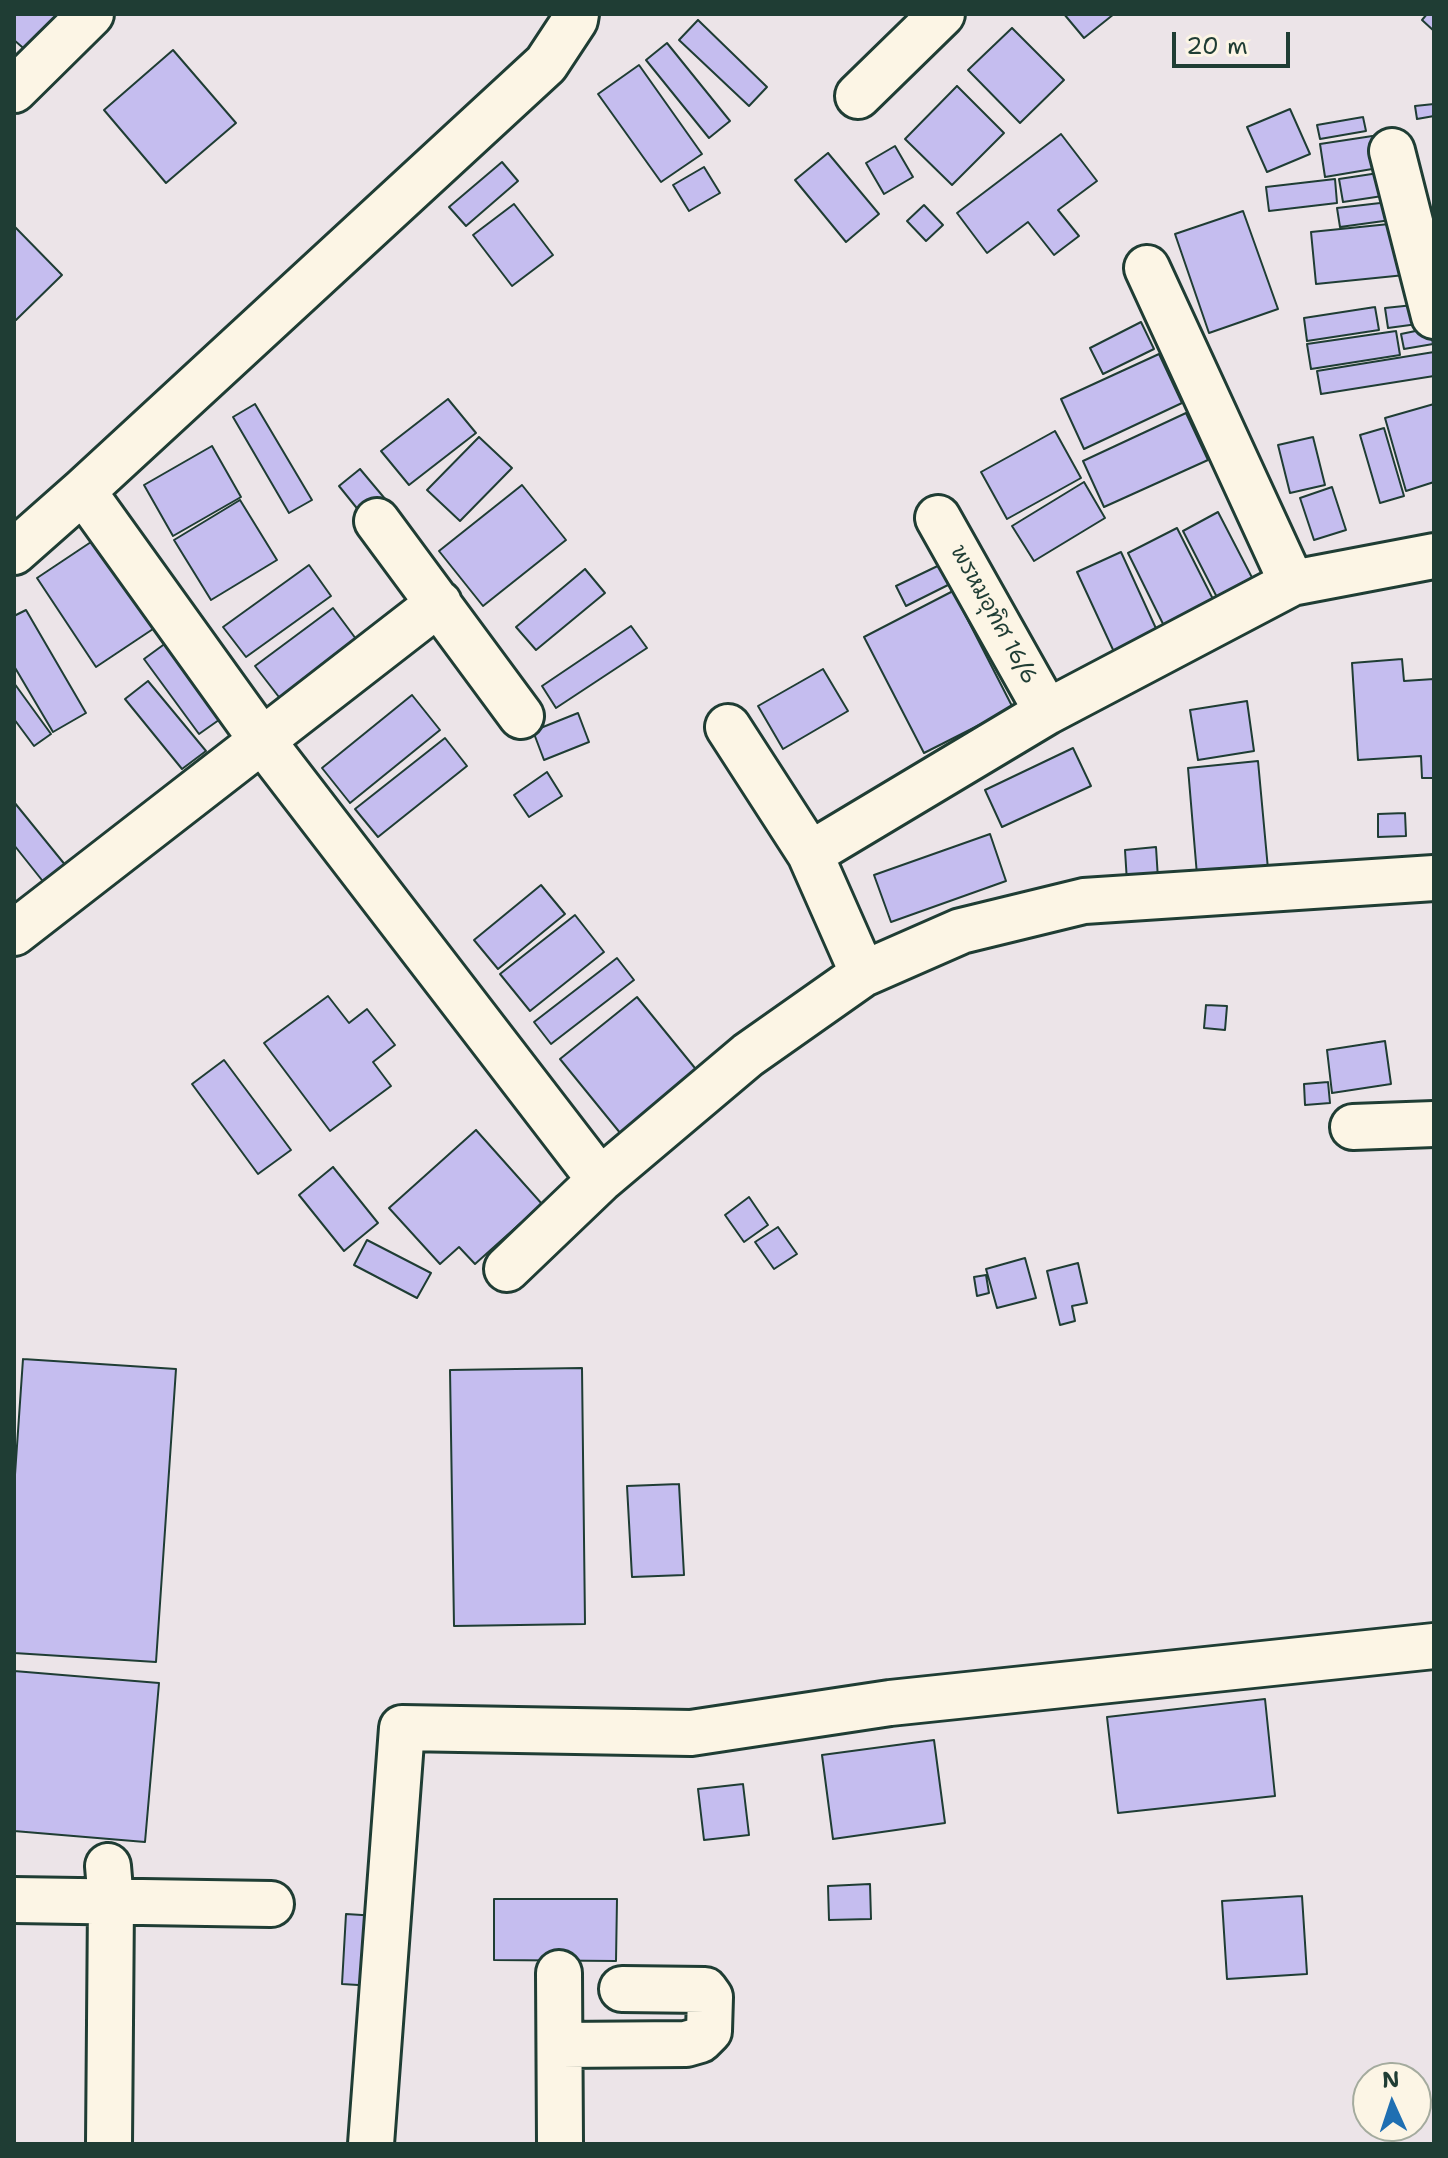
<!DOCTYPE html>
<meta charset="utf-8">
<style>
body{margin:0}
#map{position:relative;width:1448px;height:2158px;overflow:hidden;background:#ece4e8;font-family:"Shantell Sans",sans-serif}
canvas{display:block}
.frame{position:absolute;inset:0;border:16px solid #1f3d34;pointer-events:none}
.north{position:absolute;left:1352px;top:2062px;width:80px;height:80px;box-sizing:border-box;background:#fcf5e5;border:2px solid #a4ab9e;border-radius:50%;rotate:357deg;font-size:22px;font-weight:700;line-height:32px;text-align:center;color:#1f3d34}
.north::after{content:'';display:block;margin:auto;width:28px;height:36px;background:#1f6fb2;clip-path:polygon(50% 0,100% 100%,50% 72%,0 100%)}
.scale{position:absolute;left:1172px;top:32px;width:118px;height:36px;box-sizing:border-box;border:4px solid #1f3d34;border-top:0;padding-left:10px;font-size:24px;line-height:28px;white-space:nowrap;color:#1f3d34;-webkit-text-stroke:6px #fcf5e5;paint-order:stroke}
</style>
<div id="map">
<canvas width="1448" height="2158"></canvas>
<div class="frame"></div>
<div class="north">N</div>
<div class="scale">20 m</div>
</div>
<script>
const c = document.querySelector('canvas').getContext('2d');
c.lineJoin = 'round';
function paint(path, color) {
  c.fillStyle = color;
  c.fill(path, 'evenodd');
}
function poly(rows) {
  const path = new Path2D();
  for (const r of rows) {
    path.moveTo(r[0], r[1]);
    for (let i = 2; i < r.length; i += 2) path.lineTo(r[i], r[i + 1]);
  }
  return path;
}
function strokePath(path, color, width, dash) {
  c.strokeStyle = color;
  c.lineWidth = width;
  c.lineCap = dash ? 'butt' : 'round';
  c.setLineDash(dash || []);
  c.stroke(path);
}
function write(font, color, halo, rows, align = 'center') {
  c.font = font + ' "Shantell Sans","Playpen Sans Thai",sans-serif';
  c.lineWidth = 7;
  c.setLineDash([]);
  c.textBaseline = 'middle';
  c.strokeStyle = halo;
  c.fillStyle = color;
  for (const [text, x, y, turn = 0] of rows) {
    c.save();
    c.translate(x, y);
    c.rotate((+turn || 0) * Math.PI / 180);
    c.textAlign = isNaN(turn) ? turn : align;
    if (halo) c.strokeText(text, 0, 0);
    c.fillText(text, 0, 0);
    c.restore();
  }
}
const building = poly([
 [14,14,60,14,61,15,29,53,14,40,14,14],
 [1064,14,1114,14,1084,38,1064,14],
 [1427,14,1434,14,1434,31,1422,20,1427,14],
 [698,20,767,87,749,106,679,40,698,20],
 [1012,28,1064,80,1020,123,968,70,1012,28],
 [667,43,730,121,709,138,646,60,667,43],
 [173,50,236,123,166,183,104,110,173,50],
 [639,65,702,154,661,182,598,94,639,65],
 [957,86,1004,133,952,185,905,139,957,86],
 [1434,104,1434,116,1417,119,1415,106,1434,104],
 [1290,109,1310,154,1267,172,1247,127,1290,109],
 [1363,117,1366,131,1320,139,1317,125,1363,117],
 [1061,134,1097,181,1058,210,1079,236,1054,255,1028,222,987,253,957,213,1061,134],
 [1379,135,1384,167,1325,177,1320,144,1379,135],
 [895,146,913,177,884,194,866,163,895,146],
 [828,153,879,214,846,242,795,180,828,153],
 [502,162,518,181,466,226,449,207,502,162],
 [704,167,720,193,689,211,673,185,704,167],
 [1385,172,1389,195,1343,202,1339,179,1385,172],
 [1335,179,1337,203,1269,211,1266,187,1335,179],
 [1389,202,1391,220,1340,227,1337,208,1389,202],
 [514,204,553,255,512,286,473,235,514,204],
 [924,205,943,225,926,241,907,221,924,205],
 [1243,211,1278,309,1209,333,1175,234,1243,211],
 [1399,223,1405,275,1316,284,1311,232,1399,223],
 [14,226,62,275,16,320,14,318,14,226],
 [1423,304,1425,323,1388,328,1385,308,1423,304],
 [1375,307,1379,330,1307,341,1304,318,1375,307],
 [1141,322,1154,349,1103,374,1090,348,1141,322],
 [1430,328,1433,344,1404,349,1401,334,1430,328],
 [1396,331,1400,355,1311,369,1307,344,1396,331],
 [1434,352,1434,376,1321,394,1317,371,1434,352],
 [1159,354,1182,403,1084,449,1061,399,1159,354],
 [448,399,476,433,409,485,381,451,448,399],
 [255,404,312,500,289,513,233,417,255,404],
 [1434,404,1434,482,1406,491,1385,418,1434,404],
 [1186,413,1208,460,1104,507,1083,461,1186,413],
 [1384,428,1404,496,1380,503,1360,435,1384,428],
 [1055,431,1081,478,1007,519,981,472,1055,431],
 [479,437,512,468,460,521,427,490,479,437],
 [1313,437,1325,485,1290,493,1278,445,1313,437],
 [212,446,241,497,173,536,144,485,212,446],
 [360,469,386,500,364,517,339,486,360,469],
 [1084,482,1105,518,1034,561,1012,526,1084,482],
 [522,485,566,540,483,606,439,551,522,485],
 [1332,487,1346,530,1314,540,1300,498,1332,487],
 [240,500,277,560,211,600,174,540,240,500],
 [1218,512,1259,591,1223,609,1183,531,1218,512],
 [1177,528,1220,613,1170,638,1128,553,1177,528],
 [97,538,156,627,96,667,37,578,97,538],
 [1121,552,1159,635,1115,654,1077,572,1121,552],
 [948,561,958,580,906,606,896,586,948,561],
 [309,565,331,596,246,657,223,627,309,565],
 [585,569,605,593,536,650,516,627,585,569],
 [953,591,1013,708,924,753,864,637,953,591],
 [333,608,359,643,282,701,255,666,333,608],
 [26,610,86,713,53,732,14,666,14,616,26,610],
 [631,626,647,648,556,708,542,686,631,626],
 [170,640,226,715,199,734,144,659,170,640],
 [1402,659,1404,681,1434,679,1434,778,1422,778,1421,756,1358,760,1352,663,1402,659],
 [823,669,848,711,783,749,758,706,823,669],
 [148,681,206,751,182,769,125,699,148,681],
 [14,683,51,734,34,746,14,719,14,683],
 [412,695,440,730,350,803,322,768,412,695],
 [1247,701,1254,751,1198,760,1190,710,1247,701],
 [578,713,589,742,544,760,533,731,578,713],
 [445,738,467,766,378,837,355,809,445,738],
 [1073,748,1091,786,1002,827,985,790,1073,748],
 [1258,761,1268,869,1197,875,1188,768,1258,761],
 [547,772,562,796,529,817,514,795,547,772],
 [14,802,75,877,53,894,14,845,14,802],
 [1405,813,1406,836,1378,837,1378,814,1405,813],
 [990,834,1006,881,891,922,874,875,990,834],
 [1156,847,1158,879,1127,882,1125,850,1156,847],
 [541,885,565,914,498,969,474,940,541,885],
 [575,915,604,952,530,1011,500,974,575,915],
 [617,958,634,980,551,1044,534,1022,617,958],
 [328,996,349,1023,367,1009,395,1045,373,1062,391,1086,330,1131,264,1043,328,996],
 [637,997,699,1073,621,1134,560,1059,637,997],
 [1206,1005,1227,1006,1225,1030,1204,1028,1206,1005],
 [1385,1041,1391,1084,1332,1093,1327,1050,1385,1041],
 [224,1060,291,1150,258,1174,192,1084,224,1060],
 [1328,1082,1330,1103,1305,1105,1304,1084,1328,1082],
 [476,1130,542,1204,475,1264,459,1247,440,1264,389,1208,476,1130],
 [333,1167,378,1223,344,1251,299,1195,333,1167],
 [749,1197,768,1225,744,1242,725,1215,749,1197],
 [778,1227,797,1254,774,1269,755,1242,778,1227],
 [367,1240,431,1273,417,1298,354,1265,367,1240],
 [1025,1258,1036,1298,997,1308,986,1269,1025,1258],
 [1078,1263,1087,1303,1072,1306,1075,1321,1060,1325,1047,1271,1078,1263],
 [986,1275,989,1293,977,1296,974,1277,986,1275],
 [23,1359,176,1369,156,1662,14,1653,14,1489,23,1359],
 [582,1368,585,1624,454,1626,450,1370,582,1368],
 [679,1484,684,1575,632,1577,627,1486,679,1484],
 [14,1671,159,1683,145,1842,14,1831,14,1671],
 [1265,1699,1275,1796,1118,1813,1107,1717,1265,1699],
 [934,1740,945,1823,833,1839,822,1755,934,1740],
 [743,1784,749,1835,704,1840,698,1789,743,1784],
 [870,1884,871,1919,829,1920,828,1886,870,1884],
 [1302,1896,1307,1974,1227,1979,1222,1901,1302,1896],
 [494,1899,617,1899,616,1961,494,1960,494,1899],
 [346,1914,378,1916,374,1986,342,1984,346,1914]
]);
paint(building, '#c5bdef');
strokePath(building, '#1f3d34', 2);
const minor = poly([
 [14,90,91,14],
 [858,96,942,14],
 [1392,151,1434,316],
 [1147,268,1292,583],
 [83,491,261,739,600,1180],
 [938,518,1047,712],
 [377,521,521,716],
 [14,552,83,491,546,64,575,20,576,14],
 [728,727,810,854,863,974],
 [810,854,1047,712,1292,583,1434,556],
 [14,933,439,603],
 [1353,1127,1434,1124],
 [507,1269,600,1180,748,1055,863,974,961,931,1084,901,1434,878],
 [108,1866,111,1902,109,2144],
 [14,1900,271,1904],
 [559,1973,560,2144],
 [561,2045,686,2044,700,2040,709,2031,710,1997,705,1990,622,1989],
 [371,2144,402,1728,691,1733,890,1703,1434,1646]
]);
strokePath(minor, '#1f3d34', 50);
strokePath(minor, '#fcf5e5', 44);
write('22px', '#1f3d34', '#fcf5e5', [
 ["พรหมอุทิศ 16/6",993,615,61]
]);
</script>
